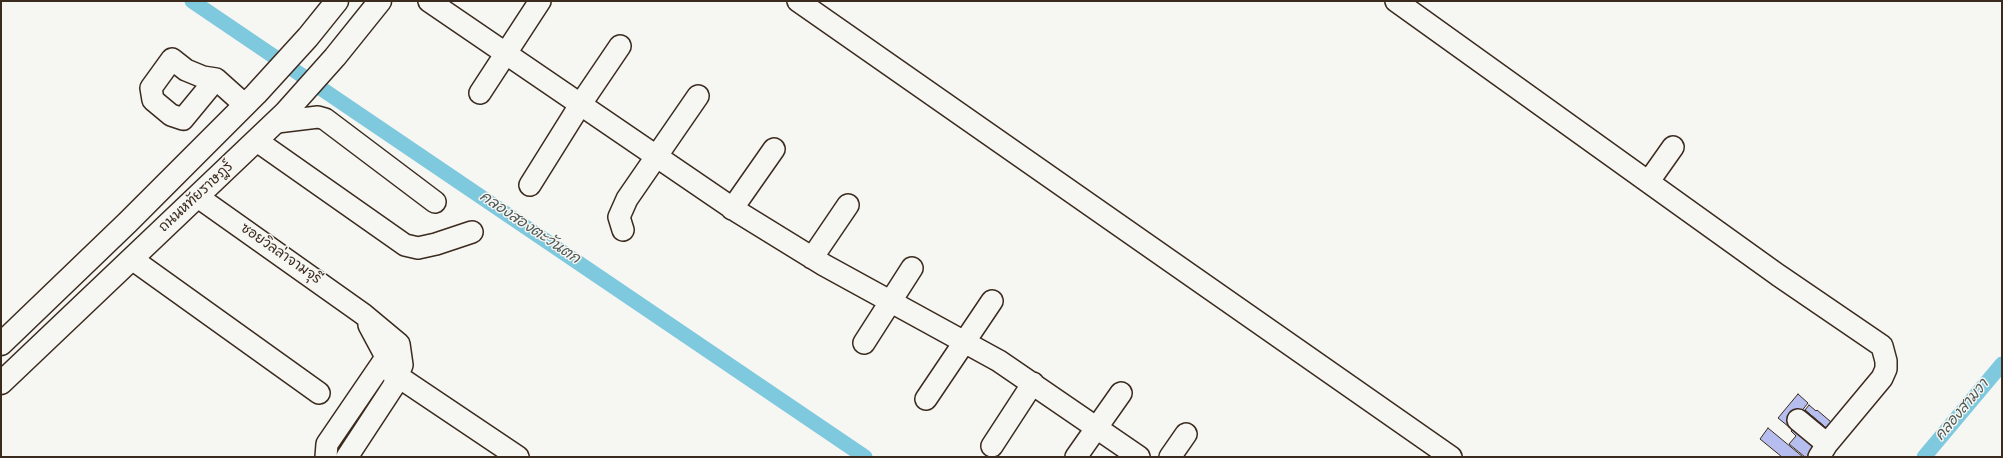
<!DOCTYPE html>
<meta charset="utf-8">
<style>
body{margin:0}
#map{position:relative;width:2003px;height:458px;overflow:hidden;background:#f6f6f2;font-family:"Indie Flower",sans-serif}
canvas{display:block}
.frame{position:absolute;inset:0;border:2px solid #3b2a1e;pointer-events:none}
</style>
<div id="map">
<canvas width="2003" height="458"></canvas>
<div class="frame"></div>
</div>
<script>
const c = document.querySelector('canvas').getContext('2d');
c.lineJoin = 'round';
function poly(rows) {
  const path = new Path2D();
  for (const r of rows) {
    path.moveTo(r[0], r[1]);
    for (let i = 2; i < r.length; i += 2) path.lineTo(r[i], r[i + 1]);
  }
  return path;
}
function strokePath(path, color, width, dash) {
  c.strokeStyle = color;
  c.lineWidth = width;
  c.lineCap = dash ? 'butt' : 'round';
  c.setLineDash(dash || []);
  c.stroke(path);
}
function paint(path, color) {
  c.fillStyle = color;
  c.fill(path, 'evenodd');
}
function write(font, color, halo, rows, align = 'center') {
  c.font = font + ' "Indie Flower","Playpen Sans Thai",sans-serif';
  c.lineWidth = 3;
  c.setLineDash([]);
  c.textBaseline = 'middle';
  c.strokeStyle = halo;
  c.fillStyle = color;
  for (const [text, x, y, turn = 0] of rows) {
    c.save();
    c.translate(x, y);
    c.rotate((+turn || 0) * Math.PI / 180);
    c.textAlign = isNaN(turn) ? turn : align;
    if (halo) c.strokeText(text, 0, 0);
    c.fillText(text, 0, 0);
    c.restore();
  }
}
strokePath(poly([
 [192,1,865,457],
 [1924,457,2002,364]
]), '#7fc9df', 15);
const building = poly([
 [1798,394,1808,403,1789,427,1778,418,1798,394],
 [1809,405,1816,411,1817,410,1837,427,1831,432,1805,410,1809,405],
 [1805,410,1831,432,1800,416,1805,410],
 [1798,423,1820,442,1811,457,1805,457,1789,444,1796,436,1791,431,1798,423],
 [1768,428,1803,457,1782,457,1760,439,1768,428]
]);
paint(building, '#b6beef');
strokePath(building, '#3b2a1e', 1);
const minor = poly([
 [429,1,738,212,824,265,999,361,1139,457],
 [798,1,1451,457],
 [1396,1,1778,275,1882,346,1886,361,1886,369,1882,378,1827,444,1819,457],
 [216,79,183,119,171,115,153,100,151,88,172,59,186,70,203,77,216,79,245,105],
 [480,93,540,1],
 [277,122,318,117,325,119,435,202],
 [257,141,405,245,418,248,436,244,472,232],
 [1649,181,1673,147],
 [530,185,580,105,620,46],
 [198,197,363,314,399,344,402,365,393,387,347,457],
 [732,209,774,149],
 [623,230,619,217,627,199,698,96],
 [812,258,848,205],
 [132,259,319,393],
 [864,343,912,268],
 [387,369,518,457],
 [926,399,992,301],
 [1798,420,1827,444],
 [992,446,1033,383],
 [326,457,327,444,385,359,384,353,369,325],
 [1076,457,1121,393],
 [1170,457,1186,434]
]);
const major = poly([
 [1,344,128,222,256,94,308,37,337,1],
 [1,383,285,113,335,57,380,1]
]);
strokePath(minor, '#3b2a1e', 24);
strokePath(major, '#3b2a1e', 25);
strokePath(minor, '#f6f6f2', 21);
strokePath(major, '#f6f6f2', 22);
write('14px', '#3b2a1e', '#f6f6f2', [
 ["ถนนหทัยราษฎร์",197,198,-43],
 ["ซอยวิลล่าจามจุรี",280,255,35]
]);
write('italic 15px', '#4f5a58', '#f6f6f2', [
 ["คลองสองตะวันตก",529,229,34],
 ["คลองสามวา",1963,411,-50]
]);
</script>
